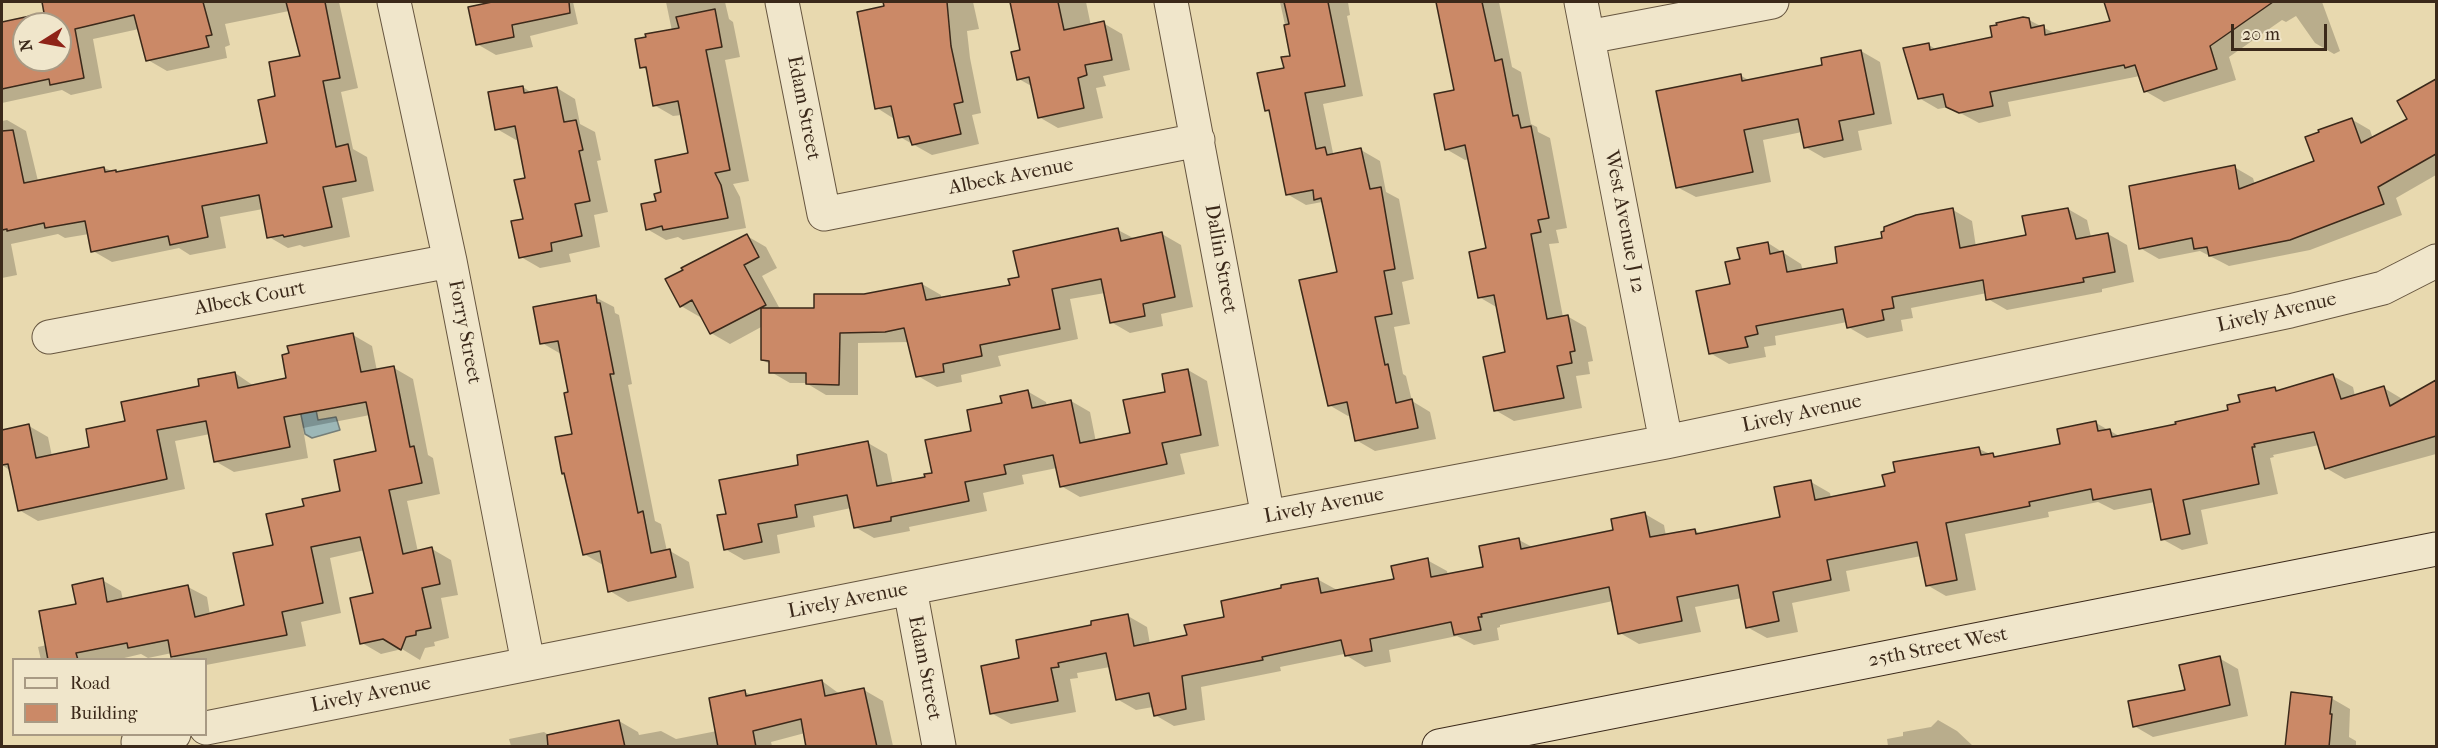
<!DOCTYPE html>
<style>
body{margin:0}
#map{position:relative;width:2438px;height:748px;overflow:hidden;background:#e8d9af;font-family:"IM FELL French Canon",serif}
canvas{display:block}
.frame{position:absolute;inset:0;border:3px solid #3b291a;pointer-events:none}
.legend{position:absolute;left:12px;top:658px;width:195px;height:78px;box-sizing:border-box;background:#f0e6cb;border:2px solid #a89a84;margin:0;padding:8px 10px;list-style:none;font-size:18px;color:#3b291a}
.legend li{display:flex;align-items:center;gap:12px;height:30px}
.legend b{width:30px;border:2px solid #a89a84}
.north{position:absolute;left:12px;top:12px;width:60px;height:60px;box-sizing:border-box;background:#f0e6cb;border:2px solid #a89a84;border-radius:50%;rotate:259deg;font-size:16px;font-weight:700;line-height:24px;text-align:center;color:#3b291a}
.north::after{content:'';display:block;margin:auto;width:21px;height:27px;background:#8f2418;clip-path:polygon(50% 0,100% 100%,50% 72%,0 100%)}
.scale{position:absolute;left:2231px;top:24px;width:96px;height:27px;box-sizing:border-box;border:3px solid #3b291a;border-top:0;padding-left:8px;font-size:18px;line-height:21px;white-space:nowrap;color:#3b291a;-webkit-text-stroke:4px #f0e6cb;paint-order:stroke}
</style>
<div id="map">
<canvas width="2438" height="748"></canvas>
<div class="frame"></div>
<ul class="legend">
<li><b style="height:8px;background:#f0e6cb"></b>Road</li>
<li><b style="height:16px;background:#cb8967"></b>Building</li>
</ul>
<div class="north">N</div>
<div class="scale">20 m</div>
</div>
<script>
const c = document.querySelector('canvas').getContext('2d');
c.lineJoin = 'round';
function paint(path, color) {
  c.fillStyle = color;
  c.fill(path, 'evenodd');
}
function poly(rows) {
  const path = new Path2D();
  for (const r of rows) {
    path.moveTo(r[0], r[1]);
    for (let i = 2; i < r.length; i += 2) path.lineTo(r[i], r[i + 1]);
  }
  return path;
}
function strokePath(path, color, width, dash) {
  c.strokeStyle = color;
  c.lineWidth = width;
  c.lineCap = dash ? 'butt' : 'round';
  c.setLineDash(dash || []);
  c.stroke(path);
}
function write(font, color, halo, rows, align = 'center') {
  c.font = font + ' "IM FELL French Canon",serif';
  c.lineWidth = 5;
  c.setLineDash([]);
  c.textBaseline = 'middle';
  c.strokeStyle = halo;
  c.fillStyle = color;
  for (const [text, x, y, turn = 0] of rows) {
    c.save();
    c.translate(x, y);
    c.rotate((+turn || 0) * Math.PI / 180);
    c.textAlign = isNaN(turn) ? turn : align;
    if (halo) c.strokeText(text, 0, 0);
    c.fillText(text, 0, 0);
    c.restore();
  }
}
const water = poly([
 [315,405,318,420,336,417,340,430,312,438,305,434,300,410,315,405]
]);
paint(water, '#9cb7b7');
strokePath(water, '#757e78', 1.5);
paint(poly([
 [43,2,339,2,358,88,341,92,353,149,367,157,374,191,342,198,350,237,304,247,300,245,288,248,269,237,263,209,220,217,226,248,190,255,179,248,112,262,93,251,89,234,65,238,58,234,11,244,17,275,2,278,2,121,7,120,26,131,38,181,104,168,118,173,268,144,277,98,302,57,289,11,225,24,230,45,225,47,227,58,167,71,148,60,139,29,93,39,102,88,71,95,62,90,2,103,2,23,46,14],
 [24,24,60,24,60,60,24,60],
 [483,2,573,2,578,24,530,36,533,47,496,55,477,44],
 [666,2,725,2,729,19,733,22,740,57,725,60,749,181,733,184,740,197,746,228,683,240,678,237,666,240,647,229,657,202,690,155,682,115,673,116,654,105,648,71,642,67,672,31],
 [885,2,973,2,979,29,967,31,970,58,981,113,972,115,979,144,932,155,900,137,896,120,877,108],
 [1012,2,1086,2,1091,26,1103,23,1122,34,1130,70,1103,76,1106,86,1096,88,1103,118,1058,128,1039,117,1033,87,1019,79,1022,51],
 [1280,2,1348,2,1350,15,1347,16,1363,96,1323,104,1333,153,1336,155,1361,150,1380,161,1386,192,1399,199,1414,279,1402,282,1410,324,1394,327,1403,374,1406,376,1412,401,1430,412,1436,439,1375,451,1356,440,1351,415,1348,416,1329,405,1338,273,1322,202,1306,205,1287,194,1272,114,1266,110,1292,57],
 [1438,2,1499,2,1512,67,1521,72,1531,124,1537,127,1538,132,1550,138,1567,228,1556,230,1559,243,1549,244,1563,317,1567,316,1586,327,1593,361,1588,362,1590,374,1576,376,1582,408,1514,421,1495,410,1506,353,1498,308,1479,297,1488,249,1469,159,1465,160,1446,149,1456,91],
 [2111,2,2322,2,2340,51,2334,54,2315,43,2296,16,2286,22,2282,20,2229,57,2236,80,2164,102,2145,91,2140,76,2008,102,2011,116,1979,123,1949,107,1938,109,1919,98,1929,45,1937,50,1994,39,2029,20,2056,34,2112,22,2106,3],
 [1861,51,1880,62,1892,124,1858,131,1862,150,1824,158,1805,147,1802,132,1763,140,1771,182,1696,197,1677,187,1740,75,1750,81,1824,67],
 [2436,81,2436,175,2396,198,2402,215,2310,250,2229,266,2200,251,2159,259,2140,248,2234,167,2253,178,2255,185,2316,161,2351,119,2370,130,2373,139,2409,119,2399,101],
 [523,87,532,93,557,88,575,99,580,124,595,132,601,160,597,161,608,212,594,215,600,247,569,254,571,262,540,268,521,257,527,179,519,139,516,140,497,129],
 [2068,209,2087,220,2091,237,2108,234,2127,245,2134,282,2102,289,2102,292,2007,310,1988,299,1987,293,1911,308,1913,318,1901,320,1903,331,1867,338,1848,327,1847,322,1775,336,1776,345,1764,347,1766,357,1729,364,1710,353,1741,260,1768,243,1801,264,1803,271,1839,264,1884,239,1953,210,1972,221,1976,247,2028,237],
 [1118,230,1135,239,1162,234,1181,245,1193,307,1161,314,1163,326,1130,333,1111,322,1105,293,1070,299,1078,339,998,356,1001,366,961,375,962,382,937,387,918,376,909,342,858,343,858,395,826,395,806,383,790,383,771,372,770,364,762,360,763,326,730,344,711,333,702,316,700,317,681,306,747,236,766,247,777,268,762,276,780,309,815,309,865,295,922,284,941,295,941,298,1011,287,1021,279],
 [595,297,614,307,615,313,619,315,632,384,628,385,655,521,661,524,667,551,670,551,689,562,694,588,628,602,610,591,603,565,584,554,570,393,561,354,542,343],
 [353,335,372,346,377,371,394,368,413,379,428,455,433,458,440,494,407,501,418,552,432,549,451,560,458,595,441,598,449,638,434,642,435,646,425,648,420,660,402,649,381,654,362,643,375,594,365,550,330,558,341,613,301,622,306,646,206,665,206,660,178,660,173,657,172,653,148,658,141,654,116,660,41,660,38,647,47,645,78,605,102,580,121,591,123,600,188,587,207,597,210,615,246,606,274,546,305,507,342,492,377,452,370,415,303,428,308,458,234,472,215,461,210,434,175,441,185,489,38,521,19,510,11,471,2,465,2,432,29,426,48,437,52,456,91,448,127,422,235,373,254,386,288,380],
 [1188,370,1207,381,1219,446,1180,454,1185,474,1080,497,1061,486,1057,468,1022,475,1024,484,983,493,987,511,909,527,910,531,874,538,855,527,851,508,813,516,815,527,777,535,780,553,744,560,725,549,728,515,800,466,868,443,887,454,893,485,927,478,933,474,973,432,1003,404,1027,391,1046,402,1047,407,1071,401,1090,412,1096,442,1131,435],
 [2333,376,2353,387,2355,396,2384,388,2404,400,2436,382,2436,454,2345,479,2326,468,2319,445,2273,455,2274,457,2270,458,2278,494,2201,510,2208,544,2182,550,2162,539,2155,502,2114,510,2098,502,2048,512,2049,517,1965,534,1976,590,1946,596,1927,585,1921,556,1846,571,1850,591,1792,603,1798,632,1767,638,1747,627,1742,598,1695,607,1701,632,1639,644,1620,633,1613,601,1500,625,1500,627,1497,628,1499,640,1474,645,1457,636,1389,650,1391,662,1365,667,1344,654,1280,667,1281,671,1201,687,1205,720,1174,726,1155,715,1153,707,1136,710,1117,699,1110,667,1077,673,1078,678,1070,679,1076,712,1011,724,991,713,1021,659,1093,626,1128,616,1147,627,1150,644,1188,637,1283,590,1317,579,1337,590,1395,580,1427,560,1447,571,1448,575,1485,568,1519,540,1534,548,1614,531,1645,514,1664,525,1666,536,1694,530,1701,534,1782,519,1811,482,1830,493,1831,498,1887,487,1979,449,1999,458,2062,445,2096,423,2121,437,2177,426,2230,412,2242,404,2275,389,2279,392],
 [2219,658,2238,669,2248,716,2153,737,2134,726,2186,691],
 [822,681,841,695,864,690,883,701,893,746,808,746,805,733,771,742,772,746,511,746,509,739,544,732,550,736,619,721,638,732,639,735,661,731,676,739,717,731,745,692,753,696],
 [2331,698,2350,709,2349,737,2356,741,2356,746,2286,746],
 [1938,720,1957,731,1973,746,1888,746,1887,739,1903,736,1903,732,1931,727]
]), '#0003');
const building = poly([
 [42,2,203,2,212,35,206,36,209,47,146,61,134,15,75,29,84,78,50,85,49,79,2,89,2,22,44,13,42,2],
 [24,24,60,24,60,60,24,60,24,24],
 [286,2,325,2,340,78,323,81,336,147,348,144,356,181,323,187,332,227,284,237,283,235,267,238,259,195,202,206,208,237,170,245,168,236,91,252,85,221,45,228,44,223,7,231,7,229,2,230,2,131,13,130,24,183,104,167,105,172,116,170,116,172,267,143,258,100,275,96,269,62,300,56,286,2],
 [492,2,569,2,570,13,512,25,514,37,476,45,468,7,492,2],
 [883,2,947,2,951,46,963,102,954,104,961,134,912,145,909,136,898,138,891,106,875,109,857,12,884,6,883,2],
 [1010,2,1058,2,1064,30,1104,21,1112,60,1085,65,1087,75,1078,78,1084,108,1038,118,1029,77,1017,80,1011,52,1020,50,1010,2],
 [1284,2,1328,2,1345,86,1305,93,1316,149,1325,147,1327,155,1361,148,1370,189,1381,187,1395,269,1384,271,1392,314,1375,317,1385,365,1388,364,1396,403,1412,399,1418,428,1355,441,1347,402,1328,406,1299,280,1337,272,1321,198,1314,200,1313,190,1286,195,1269,110,1265,111,1257,73,1284,68,1281,57,1290,56,1284,25,1289,24,1284,2],
 [1436,2,1482,2,1495,61,1502,59,1513,116,1518,115,1521,128,1531,126,1549,218,1538,220,1541,232,1531,234,1547,319,1568,315,1575,351,1570,352,1572,363,1557,366,1564,398,1494,411,1483,357,1505,352,1494,295,1478,298,1469,252,1486,248,1465,145,1445,150,1434,94,1454,90,1436,2],
 [2104,2,2273,2,2210,46,2217,69,2144,92,2135,65,2125,68,2124,65,1990,92,1993,106,1959,113,1946,107,1943,94,1918,99,1903,48,1929,43,1930,50,1992,37,1990,26,1997,25,1996,23,2023,17,2029,18,2031,28,2044,25,2045,35,2110,21,2104,2],
 [715,9,722,47,706,50,730,170,715,173,721,185,728,218,663,230,662,226,646,230,641,204,656,201,654,194,661,192,655,160,688,153,678,101,653,106,646,67,640,68,635,39,646,37,645,34,679,28,676,17,715,9],
 [1861,50,1874,114,1839,121,1843,140,1804,148,1798,119,1744,130,1753,172,1676,188,1656,91,1741,74,1742,81,1822,65,1821,58,1861,50],
 [2436,79,2436,154,2378,187,2384,204,2290,240,2209,256,2207,247,2194,249,2192,238,2139,249,2129,186,2235,165,2239,189,2314,161,2305,137,2319,132,2318,130,2352,118,2361,143,2407,119,2397,101,2436,79],
 [523,86,524,93,557,87,564,122,576,120,583,150,579,151,590,201,575,204,582,236,551,243,552,251,519,258,511,221,523,219,514,180,525,178,515,126,495,130,488,92,523,86],
 [1953,208,1960,248,2026,235,2022,216,2068,208,2076,239,2108,233,2115,272,2083,278,2084,282,1986,300,1983,280,1892,297,1894,308,1882,310,1884,320,1847,328,1843,309,1756,326,1758,334,1745,337,1748,347,1709,354,1696,291,1730,284,1725,262,1740,259,1737,248,1768,242,1770,254,1783,251,1787,272,1837,263,1835,247,1882,238,1881,232,1884,231,1884,227,1916,215,1953,208],
 [1118,228,1121,241,1162,232,1175,297,1143,304,1145,316,1110,323,1101,279,1052,289,1060,329,980,345,982,356,943,364,944,372,916,377,904,328,885,332,840,333,839,385,806,384,806,373,769,373,769,361,761,360,761,308,814,308,814,294,864,294,922,283,926,300,1010,285,1008,279,1019,277,1013,251,1118,228],
 [747,234,759,257,744,265,766,305,710,334,692,300,680,307,665,279,683,270,681,268,747,234],
 [596,295,597,303,600,303,614,374,610,374,638,513,643,511,651,553,670,549,676,577,608,592,600,551,583,555,564,473,562,474,555,437,572,434,564,393,568,392,558,341,540,344,533,307,596,295],
 [353,333,361,372,394,366,410,447,414,446,422,483,389,490,403,554,432,547,440,584,422,588,431,628,416,631,416,635,406,637,401,650,383,639,360,644,350,598,373,593,360,537,311,547,323,603,282,612,287,635,171,657,168,640,128,648,127,643,76,653,78,660,48,660,39,611,76,604,72,585,103,578,107,602,188,585,195,617,244,605,233,553,273,545,266,514,304,506,302,499,340,491,334,460,376,451,366,402,284,417,290,447,214,462,206,421,157,430,167,479,18,511,8,464,2,465,2,430,29,424,36,458,89,447,86,429,125,421,121,402,199,386,198,379,235,372,238,388,286,378,282,355,289,353,287,346,353,333],
 [1188,369,1201,435,1162,443,1167,464,1060,487,1053,455,1004,465,1006,474,965,482,969,501,891,517,891,521,854,528,847,495,795,505,797,517,758,524,762,542,724,550,717,515,726,514,719,480,798,465,797,455,868,441,877,486,925,477,924,474,932,473,925,440,971,431,967,410,1002,403,1000,396,1028,390,1032,408,1071,400,1080,443,1130,433,1123,400,1165,392,1162,374,1188,369],
 [2333,374,2341,399,2384,386,2390,406,2436,380,2436,436,2325,469,2314,432,2254,444,2255,447,2252,447,2259,484,2183,500,2190,534,2161,540,2151,489,2093,500,2091,489,2029,502,2030,506,1946,523,1957,580,1926,586,1917,542,1827,560,1831,580,1773,592,1779,621,1746,628,1738,585,1677,597,1682,621,1618,634,1609,587,1481,614,1482,617,1478,617,1481,630,1454,635,1451,622,1370,639,1372,651,1345,656,1341,640,1262,657,1263,660,1182,676,1186,709,1154,716,1149,693,1116,700,1106,653,1058,663,1059,667,1051,668,1058,701,990,714,981,666,1019,658,1016,640,1091,625,1091,621,1128,614,1134,646,1187,635,1184,625,1224,617,1221,601,1281,588,1281,585,1318,578,1321,593,1394,579,1391,566,1428,558,1431,577,1483,567,1479,546,1519,538,1521,549,1613,530,1611,519,1645,512,1650,537,1695,529,1696,534,1780,517,1774,487,1811,480,1815,500,1885,486,1882,475,1895,472,1893,462,1979,447,1981,455,1993,453,1994,457,2060,444,2057,429,2096,421,2098,431,2110,429,2112,437,2176,424,2175,422,2228,410,2227,405,2240,402,2238,395,2275,387,2276,391,2333,374],
 [2220,656,2230,705,2133,727,2128,701,2185,690,2179,665,2220,656],
 [822,680,825,696,864,688,877,747,806,747,801,719,753,731,756,747,718,747,709,698,745,690,746,696,822,680],
 [2291,692,2332,697,2330,714,2332,714,2329,747,2285,747,2291,692],
 [619,720,625,747,548,747,547,735,619,720]
]);
paint(building, '#cb8967');
strokePath(building, '#3b291a', 1.5);
const street = poly([
 [394,2,450,261,528,663],
 [782,2,824,214,1198,140],
 [1171,2,1268,517],
 [1581,2,1666,442],
 [1588,37,1772,2],
 [49,337,450,261],
 [910,589,939,746],
 [206,728,1268,517,1666,442,2290,311,2383,288,2436,261],
 [138,742,174,734]
]);
const secondary = poly([
 [1439,746,2436,549]
]);
strokePath(street, '#66553f', 35);
strokePath(secondary, '#3b291a', 35);
strokePath(street, '#f0e6cb', 33);
strokePath(secondary, '#f0e6cb', 33);
write('20px', '#3b291a', '#f0e6cb', [
 ["Edam Street",803,108,79],
 ["Albeck Avenue",1011,177,-11],
 ["West Avenue J 12",1624,222,79],
 ["Dallin Street",1220,259,80],
 ["Albeck Court",250,299,-11],
 ["Lively Avenue",2277,313,-13],
 ["Forry Street",464,332,79],
 ["Lively Avenue",1802,414,-12],
 ["Lively Avenue",1324,506,-11],
 ["Lively Avenue",848,601,-11],
 ["25th Street West",1938,648,-11],
 ["Edam Street",924,668,79],
 ["Lively Avenue",371,695,-11]
]);
</script>
